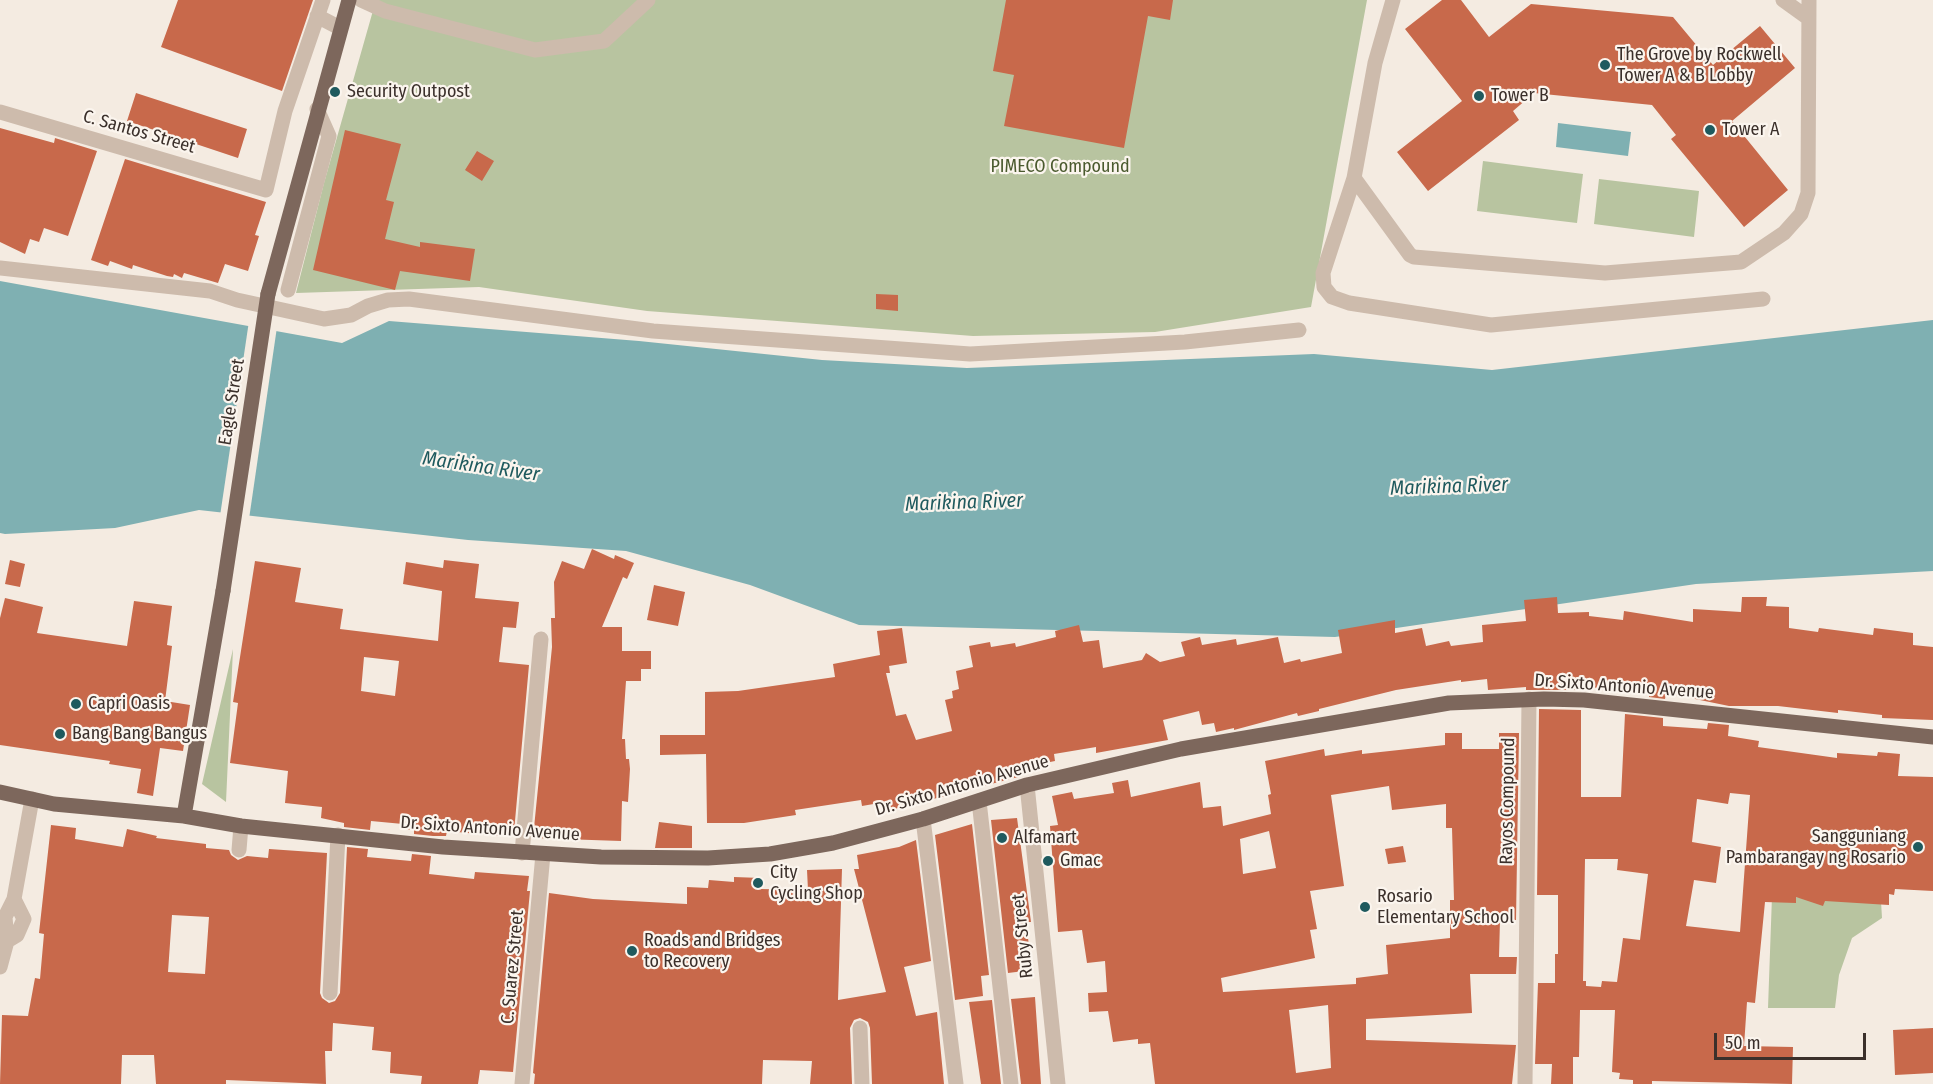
<!DOCTYPE html>
<style>
body{margin:0}
#map{position:relative;width:1933px;height:1084px;overflow:hidden;background:#f4ebe1;font-family:"Fira Sans Condensed",sans-serif}
canvas{display:block}
.scale{position:absolute;left:1714px;top:1033px;width:152px;height:27px;box-sizing:border-box;border:3px solid #3b302b;border-top:0;padding-left:8px;font-size:18px;line-height:21px;white-space:nowrap;color:#3b302b;-webkit-text-stroke:4px #fbf5ee;paint-order:stroke}
</style>
<div id="map">
<canvas width="1933" height="1084"></canvas>
<div class="scale">50 m</div>
</div>
<script>
const c = document.querySelector('canvas').getContext('2d');
c.lineJoin = 'round';
function paint(path, color) {
  c.fillStyle = color;
  c.fill(path, 'evenodd');
}
function poly(rows) {
  const path = new Path2D();
  for (const r of rows) {
    path.moveTo(r[0], r[1]);
    for (let i = 2; i < r.length; i += 2) path.lineTo(r[i], r[i + 1]);
  }
  return path;
}
function strokePath(path, color, width, dash) {
  c.strokeStyle = color;
  c.lineWidth = width;
  c.lineCap = dash ? 'butt' : 'round';
  c.setLineDash(dash || []);
  c.stroke(path);
}
function write(font, color, halo, rows, align = 'center') {
  c.font = font + ' "Fira Sans Condensed",sans-serif';
  c.lineWidth = 4.5;
  c.setLineDash([]);
  c.textBaseline = 'middle';
  c.strokeStyle = halo;
  c.fillStyle = color;
  for (const [text, x, y, turn = 0] of rows) {
    c.save();
    c.translate(x, y);
    c.rotate((+turn || 0) * Math.PI / 180);
    c.textAlign = isNaN(turn) ? turn : align;
    if (halo) c.strokeText(text, 0, 0);
    c.fillText(text, 0, 0);
    c.restore();
  }
}
paint(poly([
 [376,0,1367,0,1311,307,1155,332,973,336,647,311,479,287,296,293,324,183],
 [1483,161,1583,174,1577,223,1477,211],
 [1599,179,1699,191,1694,237,1594,224],
 [233,649,226,802,202,784],
 [1772,896,1881,901,1882,918,1852,938,1839,975,1835,1008,1768,1008]
]), '#b8c4a0');
paint(poly([
 [1558,123,1631,132,1628,156,1556,147],
 [0,281,342,343,389,321,639,341,822,360,967,368,1314,354,1492,370,1933,320,1933,571,1696,584,1335,637,859,625,750,585,626,551,468,540,199,510,115,528,5,534,0,533]
]), '#7fb0b2');
paint(poly([
 [249,321,277,327,249,519,220,516]
]), '#f4ebe1');
paint(poly([
 [178,0,313,0,282,91,161,47],
 [1006,0,1173,0,1170,20,1148,16,1124,148,1004,126,1014,75,993,71],
 [1442,0,1461,0,1489,37,1531,4,1673,17,1713,65,1760,26,1795,68,1732,121,1788,190,1744,227,1671,139,1676,135,1652,105,1534,93,1513,111,1519,120,1428,191,1397,152,1462,101,1405,29],
 [136,93,247,129,238,158,127,121],
 [0,128,54,143,55,138,97,151,68,236,44,228,39,242,30,239,25,254,0,242],
 [345,130,401,144,386,200,394,202,385,239,420,247,420,242,475,249,470,281,400,271,395,290,313,270],
 [477,151,494,161,482,181,465,170],
 [125,159,266,202,255,235,259,236,248,271,225,264,218,283,184,273,182,278,174,274,173,277,167,276,133,265,132,269,110,261,108,266,91,260],
 [876,294,898,295,898,311,876,309],
 [592,549,614,559,615,555,634,563,627,579,623,577,602,627,622,627,622,651,651,651,651,669,641,669,641,681,626,681,622,739,625,739,626,759,629,759,630,769,628,802,622,801,621,841,533,838,552,647,551,618,555,618,554,582,562,561,584,569],
 [10,560,25,564,20,587,5,584],
 [444,560,479,564,475,598,519,602,516,628,503,627,499,662,529,665,514,832,499,830,498,836,447,831,446,836,433,836,414,834,414,830,402,829,403,824,371,821,370,830,344,827,344,823,321,818,322,807,285,803,288,771,230,763,238,703,233,702,255,561,301,568,295,602,343,609,340,629,438,641,442,591,403,584,406,562,443,568],
 [364,657,399,661,395,696,361,691],
 [654,585,685,592,678,626,647,620],
 [1557,597,1558,613,1589,612,1589,616,1623,620,1624,611,1693,622,1693,609,1741,612,1742,597,1767,597,1766,606,1789,607,1789,628,1818,632,1819,628,1873,635,1874,628,1913,633,1913,645,1933,647,1933,720,1882,718,1882,715,1838,710,1838,713,1778,706,1729,706,1666,693,1665,699,1649,697,1650,684,1647,683,1613,680,1611,690,1585,686,1585,690,1526,690,1526,687,1488,690,1487,679,1461,682,1461,680,1396,690,1319,709,1319,711,1298,716,1297,713,1234,730,1234,728,1216,732,1214,723,1202,725,1199,711,1163,720,1168,740,1107,751,1096,753,1096,747,1054,754,1055,761,1016,769,1018,777,887,811,885,802,862,806,861,800,795,810,796,815,744,823,707,823,706,754,660,755,660,735,705,735,705,692,738,691,835,677,833,664,880,655,877,631,902,628,907,663,889,666,890,673,886,673,896,716,906,714,916,740,952,731,945,700,953,698,952,691,959,689,956,671,973,667,969,646,990,642,991,647,1015,643,1016,647,1056,637,1055,631,1079,625,1083,642,1099,640,1103,668,1142,660,1146,653,1160,662,1185,656,1181,642,1200,637,1202,645,1236,639,1237,645,1278,637,1284,663,1300,659,1301,662,1342,653,1338,630,1395,620,1395,633,1422,628,1426,646,1449,641,1451,646,1483,642,1482,625,1526,621,1524,600],
 [5,598,43,607,37,633,127,646,134,601,172,606,167,645,172,646,165,701,190,705,183,751,160,748,153,796,137,793,141,769,109,764,110,761,0,745,0,618],
 [1539,709,1581,710,1581,797,1621,797,1625,714,1663,718,1663,726,1707,729,1708,723,1729,725,1728,736,1759,741,1758,747,1837,758,1837,753,1877,756,1878,752,1900,754,1898,776,1933,777,1933,891,1895,889,1894,895,1889,894,1889,905,1825,901,1823,906,1796,897,1796,903,1765,902,1755,1003,1747,1002,1744,1046,1793,1047,1792,1084,1652,1081,1652,1084,1633,1084,1633,1080,1619,1079,1620,1073,1612,1072,1615,1010,1580,1010,1579,1057,1573,1057,1573,1084,1551,1084,1552,1064,1535,1064,1538,983,1555,983,1555,954,1558,954,1558,895,1537,895],
 [1730,793,1750,795,1740,932,1686,926,1694,880,1716,883,1721,847,1692,842,1697,799,1728,804],
 [1585,859,1618,859,1617,870,1648,874,1640,940,1623,938,1617,982,1602,981,1601,987,1586,986,1586,981,1583,981],
 [1445,733,1462,733,1462,749,1499,749,1499,733,1519,733,1516,920,1500,920,1499,957,1517,957,1516,974,1470,974,1472,1013,1366,1019,1366,1040,1516,1045,1512,1084,1155,1084,1150,1043,1138,1044,1138,1039,1113,1042,1108,1011,1089,1012,1088,993,1107,992,1105,961,1087,963,1082,930,1058,932,1050,826,1058,825,1052,796,1072,792,1074,799,1114,793,1112,783,1128,780,1131,797,1200,782,1203,808,1221,806,1223,826,1271,814,1268,795,1271,794,1265,761,1324,749,1325,756,1362,750,1362,754,1445,745],
 [1389,786,1392,810,1446,804,1446,828,1452,828,1454,900,1450,900,1450,938,1386,945,1388,974,1356,978,1356,984,1223,992,1221,978,1315,958,1310,930,1317,929,1310,891,1344,886,1331,795],
 [1269,831,1276,868,1243,874,1240,839],
 [1328,1005,1331,1068,1296,1073,1289,1010],
 [1017,818,1031,922,1026,922,1032,970,1008,973,991,820],
 [659,822,692,826,692,848,655,848],
 [972,824,989,975,981,976,983,996,955,1000,935,835],
 [51,825,76,828,75,839,123,847,127,829,157,836,156,838,206,844,206,848,229,850,231,855,238,860,247,856,268,858,269,849,327,853,320,993,322,998,329,1003,335,1001,340,993,347,847,368,849,367,857,411,861,412,854,431,856,429,874,474,879,475,872,529,876,527,891,530,891,513,1072,480,1070,478,1084,421,1084,422,1076,390,1073,391,1052,372,1050,374,1027,333,1023,332,1051,325,1051,326,1084,226,1080,226,1084,156,1084,154,1055,122,1055,121,1084,0,1084,2,1015,28,1016,35,978,40,979,44,934,39,933],
 [172,915,209,917,205,974,168,972],
 [916,840,931,961,904,967,916,1016,937,1012,944,1084,872,1084,870,1028,868,1022,860,1018,854,1020,850,1028,852,1084,810,1084,812,1061,763,1060,762,1084,534,1084,535,1074,533,1073,549,893,593,899,687,904,687,887,708,888,709,880,734,882,734,877,761,878,761,889,808,890,807,870,842,869,838,1000,886,992,854,869,859,869,857,855,899,847],
 [1403,846,1406,862,1388,864,1385,849],
 [1035,997,1041,1084,1021,1084,1011,999],
 [992,1000,1001,1084,981,1084,969,1002],
 [1933,1028,1933,1073,1895,1075,1893,1030]
]), '#c8694b');
strokePath(poly([
 [361,0,385,11,535,50,604,41,648,0],
 [1393,0,1375,63,1354,178,1410,255,1414,257,1605,273,1741,262,1784,233,1801,214,1808,193,1809,0],
 [1783,0,1808,18],
 [317,16,340,28],
 [0,112,266,190,285,111,323,0],
 [1354,178,1323,273,1324,287,1332,297,1349,303,1491,325,1763,299],
 [0,268,210,291,237,300,324,319,351,315,368,306,388,300,409,299,653,331,970,354,1185,342,1299,330],
 [288,290,329,136,317,109],
 [1027,785,1058,1084],
 [979,801,1011,1084],
 [923,819,956,1084],
 [239,850,241,826],
 [522,853,541,639],
 [7,941,17,935,24,919,14,899],
 [0,967,7,941,5,917,14,899,32,799],
 [330,993,338,835],
 [860,1028,862,1084],
 [522,1084,543,854],
 [1525,1084,1529,699]
]), '#cdbbac', 15);
strokePath(poly([
 [268,294,349,0],
 [0,792,54,804,184,816,241,826,443,847,601,857,708,858,770,854,833,843,923,819,1027,785,1181,749,1449,703,1544,699,1584,700,1933,737],
 [184,816,223,591]
]), '#7d675c', 15);
strokePath(poly([
 [223,591,268,294]
]), '#7d675c', 15);
for (const [x, y, r, color] of [
 [1605,65,6,"#1f5a5e"],
 [335,92,6,"#1f5a5e"],
 [1479,96,6,"#1f5a5e"],
 [1710,130,6,"#1f5a5e"],
 [76,704,6,"#1f5a5e"],
 [60,734,6,"#1f5a5e"],
 [1002,838,6,"#1f5a5e"],
 [1918,847,6,"#1f5a5e"],
 [1048,861,6,"#1f5a5e"],
 [758,883,6,"#1f5a5e"],
 [1365,907,6,"#1f5a5e"],
 [632,951,6,"#1f5a5e"]
]) {
  const dot = new Path2D();
  dot.arc(x, y, r, 0, 2 * Math.PI);
  c.fillStyle = color;
  c.fill(dot);
  strokePath(dot, '#fbf5ee', 2);
}
write('18px', '#3b302b', '#fbf5ee', [
 ["The Grove by Rockwell",1617,55],
 ["Tower A & B Lobby",1617,76],
 ["Security Outpost",347,92],
 ["Tower B",1491,96],
 ["Tower A",1722,130],
 ["Capri Oasis",88,704],
 ["Bang Bang Bangus",72,734],
 ["Sangguniang",1906,837,"right"],
 ["Pambarangay ng Rosario",1906,858,"right"],
 ["Alfamart",1014,838],
 ["Gmac",1060,861],
 ["City",770,873],
 ["Cycling Shop",770,894],
 ["Rosario",1377,897],
 ["Elementary School",1377,918],
 ["Roads and Bridges",644,941],
 ["to Recovery",644,962]
], 'left');
write('18px', '#3b302b', '#fbf5ee', [
 ["C. Santos Street",139,132,16],
 ["Eagle Street",232,402,-81],
 ["Dr. Sixto Antonio Avenue",1624,687,4],
 ["Dr. Sixto Antonio Avenue",962,786,-16],
 ["Rayos Compound",1508,801,-89],
 ["Dr. Sixto Antonio Avenue",490,829,4],
 ["Ruby Street",1023,936,-96],
 ["C. Suarez Street",513,967,-85]
]);
write('18px', '#4a5a2e', '#fbf5ee', [
 ["PIMECO Compound",1060,167]
]);
write('italic 20px', '#1f5a5e', '#fbf5ee', [
 ["Marikina River",481,467,8],
 ["Marikina River",1449,487,-2],
 ["Marikina River",964,503,-2]
]);
</script>
